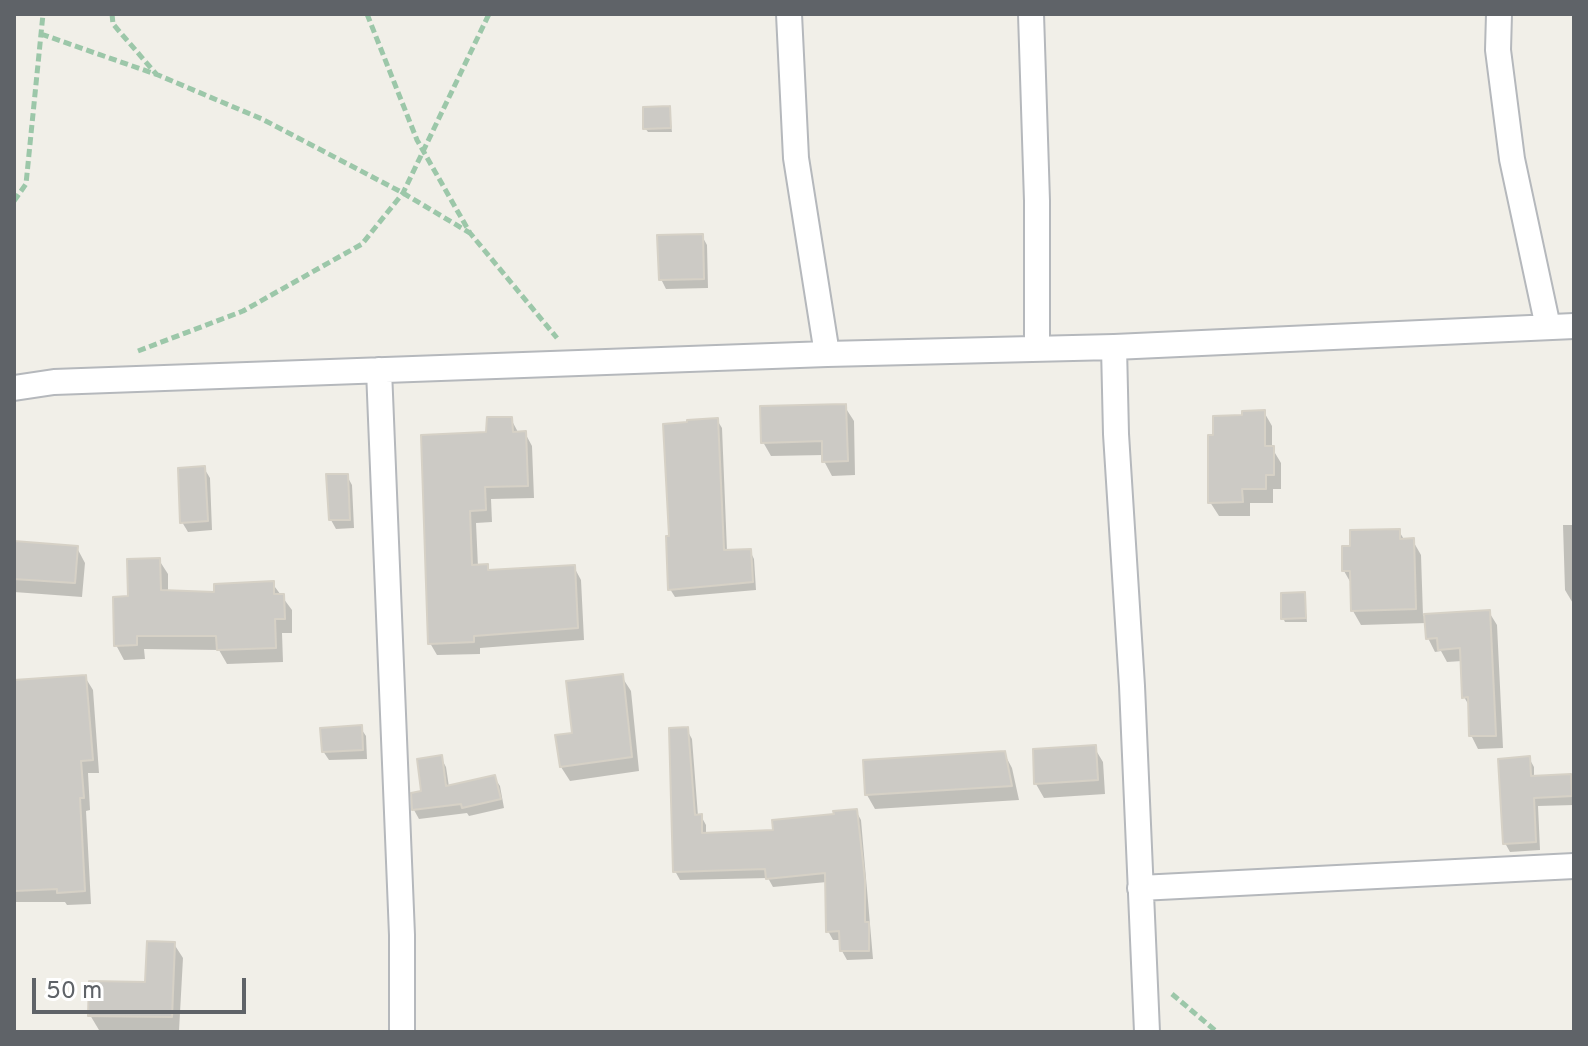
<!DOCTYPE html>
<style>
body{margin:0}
#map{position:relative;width:1588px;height:1046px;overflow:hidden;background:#f1efe8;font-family:Overpass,sans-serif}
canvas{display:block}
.frame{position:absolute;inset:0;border:16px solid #5f6368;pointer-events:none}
.scale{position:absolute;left:32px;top:978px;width:214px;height:36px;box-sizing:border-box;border:4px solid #5f6368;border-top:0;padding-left:10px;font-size:24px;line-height:28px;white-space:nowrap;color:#5f6368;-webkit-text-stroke:6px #fff;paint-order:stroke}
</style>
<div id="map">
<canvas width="1588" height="1046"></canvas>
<div class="frame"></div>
<div class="scale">50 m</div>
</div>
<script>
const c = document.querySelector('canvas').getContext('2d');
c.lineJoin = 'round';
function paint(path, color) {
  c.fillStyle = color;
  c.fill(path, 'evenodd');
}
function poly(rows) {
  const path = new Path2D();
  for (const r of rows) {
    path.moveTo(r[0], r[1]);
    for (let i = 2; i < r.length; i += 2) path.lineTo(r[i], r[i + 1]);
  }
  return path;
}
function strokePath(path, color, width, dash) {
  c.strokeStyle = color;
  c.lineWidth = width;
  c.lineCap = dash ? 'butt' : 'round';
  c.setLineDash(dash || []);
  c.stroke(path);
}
paint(poly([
 [669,108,672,132,648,132,645,128],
 [702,236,707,245,708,288,666,289,661,279],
 [845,407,854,421,855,475,832,476,824,461,824,455,771,456,763,442],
 [1264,412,1272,426,1272,448,1281,463,1281,489,1273,489,1273,503,1250,503,1250,516,1219,516,1210,502,1215,437,1244,417],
 [511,419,519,434,525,433,532,446,534,498,491,499,492,522,476,523,478,567,486,566,490,572,574,567,581,580,584,640,480,648,480,654,437,655,430,643,488,434],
 [717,420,722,428,727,551,750,551,754,559,756,590,675,597,670,589,671,538],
 [204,468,210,478,212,530,188,532,182,522],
 [347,476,352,485,354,528,336,529,331,520],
 [1563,525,1574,525,1574,605,1565,590],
 [1399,531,1405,541,1413,541,1421,555,1423,616,1489,612,1497,625,1503,748,1478,749,1471,735,1470,707,1464,697,1462,661,1447,662,1441,651,1435,652,1428,638,1427,623,1361,625,1353,611,1352,585,1344,571],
 [14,543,77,548,85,563,82,597,14,592],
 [159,560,168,574,168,592,216,594,272,583,292,610,292,633,282,633,283,662,227,664,219,650,144,649,145,659,124,660,116,645,130,598],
 [1304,594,1307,622,1285,622,1283,618],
 [85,677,93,690,99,773,88,773,90,810,86,811,91,904,67,905,65,902,14,902,14,681],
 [622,677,631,691,639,771,570,781,561,767,574,735],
 [360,727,366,736,367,759,329,760,323,751],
 [687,730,692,739,698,816,701,816,706,825,706,834,775,832,856,811,861,820,873,959,847,960,842,951,842,940,833,940,828,931,827,882,773,887,768,878,680,880,675,871],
 [1094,747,1103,762,1105,794,1044,798,1036,784],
 [1004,753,1012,768,1019,800,875,809,867,795],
 [441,758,446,767,449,787,494,777,500,786,504,808,469,816,467,813,419,819,414,810],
 [1529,758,1534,767,1534,778,1570,776,1574,783,1574,805,1538,806,1540,850,1510,852,1505,843],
 [174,944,183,958,179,1031,99,1030,90,1015,147,984]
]), '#0003');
const building = poly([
 [670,106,671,128,643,129,643,107,670,106],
 [703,234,704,279,659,280,657,235,703,234],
 [846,404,848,461,822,462,822,441,761,443,760,406,846,404],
 [1265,410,1265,446,1274,446,1274,475,1266,475,1266,489,1242,489,1243,502,1208,503,1208,435,1213,435,1213,416,1242,415,1242,411,1265,410],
 [487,417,512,417,513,432,526,431,528,486,485,487,486,510,470,511,472,565,488,564,488,570,575,565,578,628,474,636,474,642,428,644,421,435,486,432,487,417],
 [718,418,724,550,751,549,753,582,668,590,666,536,669,536,663,424,687,422,687,420,718,418],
 [205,466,208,521,180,523,178,468,205,466],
 [326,474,348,474,350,520,329,520,326,474],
 [1400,529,1400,539,1414,538,1416,609,1351,611,1350,571,1342,571,1342,546,1350,546,1350,530,1400,529],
 [14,541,78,546,75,583,14,579,14,541],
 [160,558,161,590,214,592,214,584,274,581,274,594,284,594,285,619,275,619,276,648,217,650,216,636,137,636,137,645,114,646,113,597,128,596,127,559,160,558],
 [1305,592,1306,618,1281,619,1281,593,1305,592],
 [1490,610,1496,736,1469,736,1468,697,1462,698,1460,648,1438,650,1437,638,1426,639,1424,614,1490,610],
 [623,674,632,757,560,767,555,735,572,733,566,681,623,674],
 [86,675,93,760,81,761,84,798,80,798,85,891,57,893,57,889,14,891,14,680,86,675],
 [362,725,363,750,322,752,320,728,362,725],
 [688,727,695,815,702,814,702,833,773,830,772,820,834,814,833,811,857,809,865,880,865,922,869,922,869,951,840,951,839,931,826,932,825,873,766,879,765,869,673,872,669,728,688,727],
 [1096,745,1098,780,1034,784,1033,749,1096,745],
 [1005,751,1012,786,865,795,863,760,1005,751],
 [442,755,446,786,495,775,501,799,462,808,461,804,412,810,411,793,421,791,417,759,442,755],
 [1530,756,1531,776,1571,774,1572,796,1534,798,1536,842,1503,844,1498,759,1530,756],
 [147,941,175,942,172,1017,88,1016,89,981,145,982,147,941]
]);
paint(building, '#cccac5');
strokePath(building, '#d6d1c6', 2);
const minor = poly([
 [789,14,796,158,827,354],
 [1031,14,1037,201,1037,348],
 [1499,14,1498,50,1512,159,1548,327],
 [1114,347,1116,434,1132,686,1147,1032],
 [379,370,402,935,402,1032],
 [14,388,54,382,827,354,1114,347,1574,326],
 [1140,888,1574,866]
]);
strokePath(minor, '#b5b8bc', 28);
strokePath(poly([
 [112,14,113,24,157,75],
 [367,14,417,140,470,233,557,338],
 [41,34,158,75,262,119,403,193,470,233],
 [14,201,26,184,43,14],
 [138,351,243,311,362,244,403,193,489,14],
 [1172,994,1217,1032]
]), '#9cc7a9', 5, [8, 4]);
strokePath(minor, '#fff', 24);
</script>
